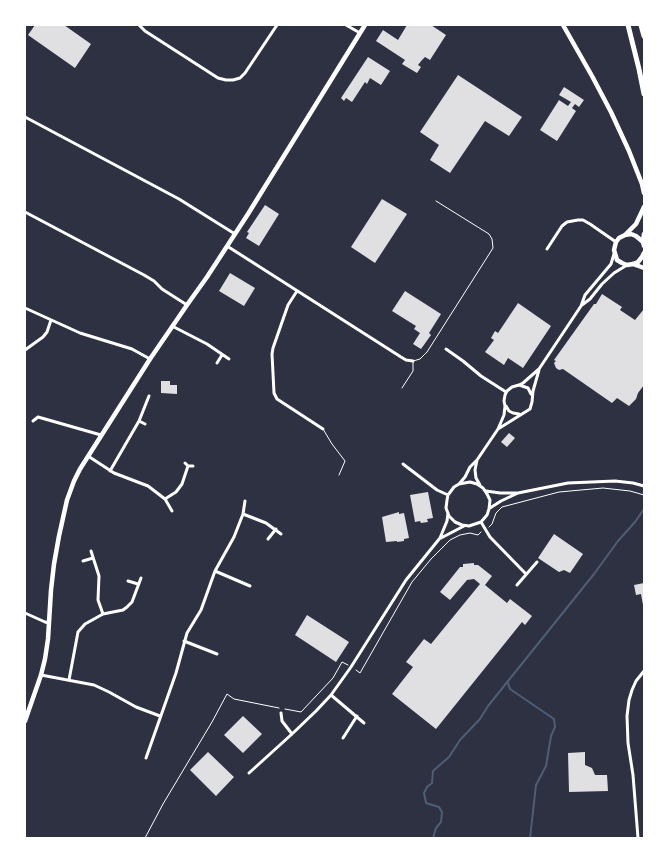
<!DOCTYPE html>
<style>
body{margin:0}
#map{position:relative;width:669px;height:863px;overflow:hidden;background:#2d3142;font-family:"Asap Condensed",sans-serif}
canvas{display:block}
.frame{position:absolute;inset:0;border:26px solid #fff;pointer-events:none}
</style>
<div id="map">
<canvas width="669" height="863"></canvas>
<div class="frame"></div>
</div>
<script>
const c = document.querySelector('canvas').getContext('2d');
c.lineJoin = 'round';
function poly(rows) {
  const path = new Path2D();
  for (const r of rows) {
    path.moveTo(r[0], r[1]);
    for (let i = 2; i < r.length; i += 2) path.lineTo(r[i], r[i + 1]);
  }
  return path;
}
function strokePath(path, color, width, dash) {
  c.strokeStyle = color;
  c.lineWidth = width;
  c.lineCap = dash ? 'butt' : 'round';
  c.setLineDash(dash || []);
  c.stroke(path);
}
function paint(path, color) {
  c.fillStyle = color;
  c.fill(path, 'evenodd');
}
strokePath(poly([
 [508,683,510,689,554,719,555,727,551,736,546,766,536,785,530,838],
 [433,838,436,828,441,822,442,812,439,807,426,803,424,793,427,787,432,783,433,771,449,757,460,740,480,719,488,706,594,574,618,541,635,522,644,509]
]), '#4f5d75', 2);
paint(poly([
 [35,25,64,25,91,44,75,68,28,35],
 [407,25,431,25,446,35,430,60,425,57,422,60,418,65,421,67,417,73,402,64,405,60,376,41,383,30,398,40],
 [368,57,390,71,381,85,370,78,367,84,365,82,352,102,346,98,344,101,341,98],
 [458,75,522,117,509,136,485,121,450,173,430,160,439,145,420,132],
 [564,87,584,100,579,107,575,104,572,108,576,111,557,141,540,130,559,100,568,106,571,102,559,95],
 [382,199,407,214,375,263,351,247],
 [265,205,279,214,259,246,246,238,249,233,247,232],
 [230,273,255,288,244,306,219,291],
 [405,291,441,314,429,333,431,335,421,349,413,344,420,333,414,329,416,326,392,311],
 [602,294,622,307,620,310,635,320,644,309,644,385,638,393,636,399,629,406,617,398,612,403,563,369,559,370,556,368,554,363,556,361,554,360,594,304,596,304],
 [518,303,551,326,523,368,508,358,504,365,485,352,494,340,491,338,495,331,498,333],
 [161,381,170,381,170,385,177,385,177,394,161,393],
 [509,433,515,438,507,447,501,442],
 [428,492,433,518,427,519,428,522,421,523,420,521,415,522,410,495],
 [399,512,399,514,404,513,409,538,404,539,404,541,397,542,397,541,386,542,382,517],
 [554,534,583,554,570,573,564,570,559,572,538,558],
 [474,563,474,565,478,565,492,576,485,585,507,603,510,599,532,616,525,625,522,622,436,729,392,694,413,667,406,662,424,639,431,644,480,584,474,579,467,580,450,600,440,592,460,567,463,567,463,564],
 [644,583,644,605,643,605,641,594,636,595,634,585],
 [307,615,349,642,336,662,295,635],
 [243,716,262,734,243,753,224,735],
 [208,752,234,777,216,796,190,770],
 [585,752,585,765,592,768,595,775,607,775,608,791,569,792,568,753]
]), '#e0e0e3');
strokePath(poly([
 [489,527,492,524,496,513,502,507,559,492,603,488,630,491,644,495],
 [356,670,360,673,412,582,431,559,450,540,460,535,470,533,478,535,481,532],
 [285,709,301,712,333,678,342,662,348,665],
 [145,838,163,804,212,722,227,694,234,699,279,708]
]), '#fff', 1);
strokePath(poly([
 [402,388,413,371,413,361,420,359,427,352,493,248,492,239,489,234,436,201],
 [323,429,332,444,345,461,339,475]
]), '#fff', 1);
strokePath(poly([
 [139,25,145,31,218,78,226,80,233,80,240,78,245,73,277,25],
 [346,25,360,33],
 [25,117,179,199,235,234],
 [25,212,144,275,154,281,162,289,187,305],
 [227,246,401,357,406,360,413,361],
 [547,249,562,226,567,222,578,220,583,220,590,224,616,242],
 [297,291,288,305,273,348,272,354,274,393,277,399,323,429],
 [582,305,590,299,602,284,614,273,627,265],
 [25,308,80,333,132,349,150,359],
 [172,326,207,344,229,359],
 [446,349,463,361,481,376,506,392],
 [25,350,43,337,47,332,51,320],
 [217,363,222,355],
 [519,385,528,388,531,394],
 [506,406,509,411,513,413,519,414],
 [33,421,38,417,101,435],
 [139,421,145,424],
 [498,429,530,409,532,402,533,391,539,370],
 [88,456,114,473,148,486,165,499],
 [477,460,475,470,476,478,480,485],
 [185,463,188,466,193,466],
 [403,464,437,490,448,495],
 [110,471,139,421,149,396],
 [459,484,470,482,477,484,483,488,487,494,490,500,489,509,487,515,481,522,469,526,462,525,455,522,449,516,446,508,447,500,448,495,454,487,459,484,465,477,470,467,477,460,498,429,504,415,505,406,504,401,505,395,507,391,512,387,519,385,523,383,539,369,581,306,585,295,611,264,614,254],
 [486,491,500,493,517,493],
 [490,508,501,501,518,493,568,483,615,481,633,483,644,486],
 [172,511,165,499,176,492,182,484,188,466],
 [243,514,266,523,281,534],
 [481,522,490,537,526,574],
 [441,538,464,526],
 [268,539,276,529],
 [91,551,99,576,98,600,103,614],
 [83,561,93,558],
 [215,571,250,586],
 [128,581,138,584],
 [517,585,537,562],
 [25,613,45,622,49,623],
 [184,641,217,654],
 [41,675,94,685,109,692,136,707,160,716],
 [69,680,78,632,85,624,103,614,123,610,127,607,132,602,141,578],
 [331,695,364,723],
 [281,713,282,721,292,734],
 [343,738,357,716],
 [146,758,176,673,187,633,201,610,215,571,234,537,243,514,245,501],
 [249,773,292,734,316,711,331,695,351,667,406,580,440,538,447,521,448,513],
 [638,838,633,775,628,743,627,716,629,700,632,690,636,681,644,671]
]), '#fff', 3);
strokePath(poly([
 [563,25,592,76,611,112,629,151,642,184,644,193],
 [644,207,636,224,625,235,619,238,616,242,614,250,617,260,622,263,627,265,633,264,638,262,642,257,644,253],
 [625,235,631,234,636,236,643,242,644,246],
 [643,242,644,234],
 [633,264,644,268],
 [25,721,41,675,45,659,48,639,51,590,54,564,59,536,67,500,74,481,80,469,150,359,187,305,207,277,248,214,365,25]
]), '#fff', 4.5);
strokePath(poly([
 [628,25,639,69,644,94],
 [641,25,644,36]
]), '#fff', 5);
</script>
